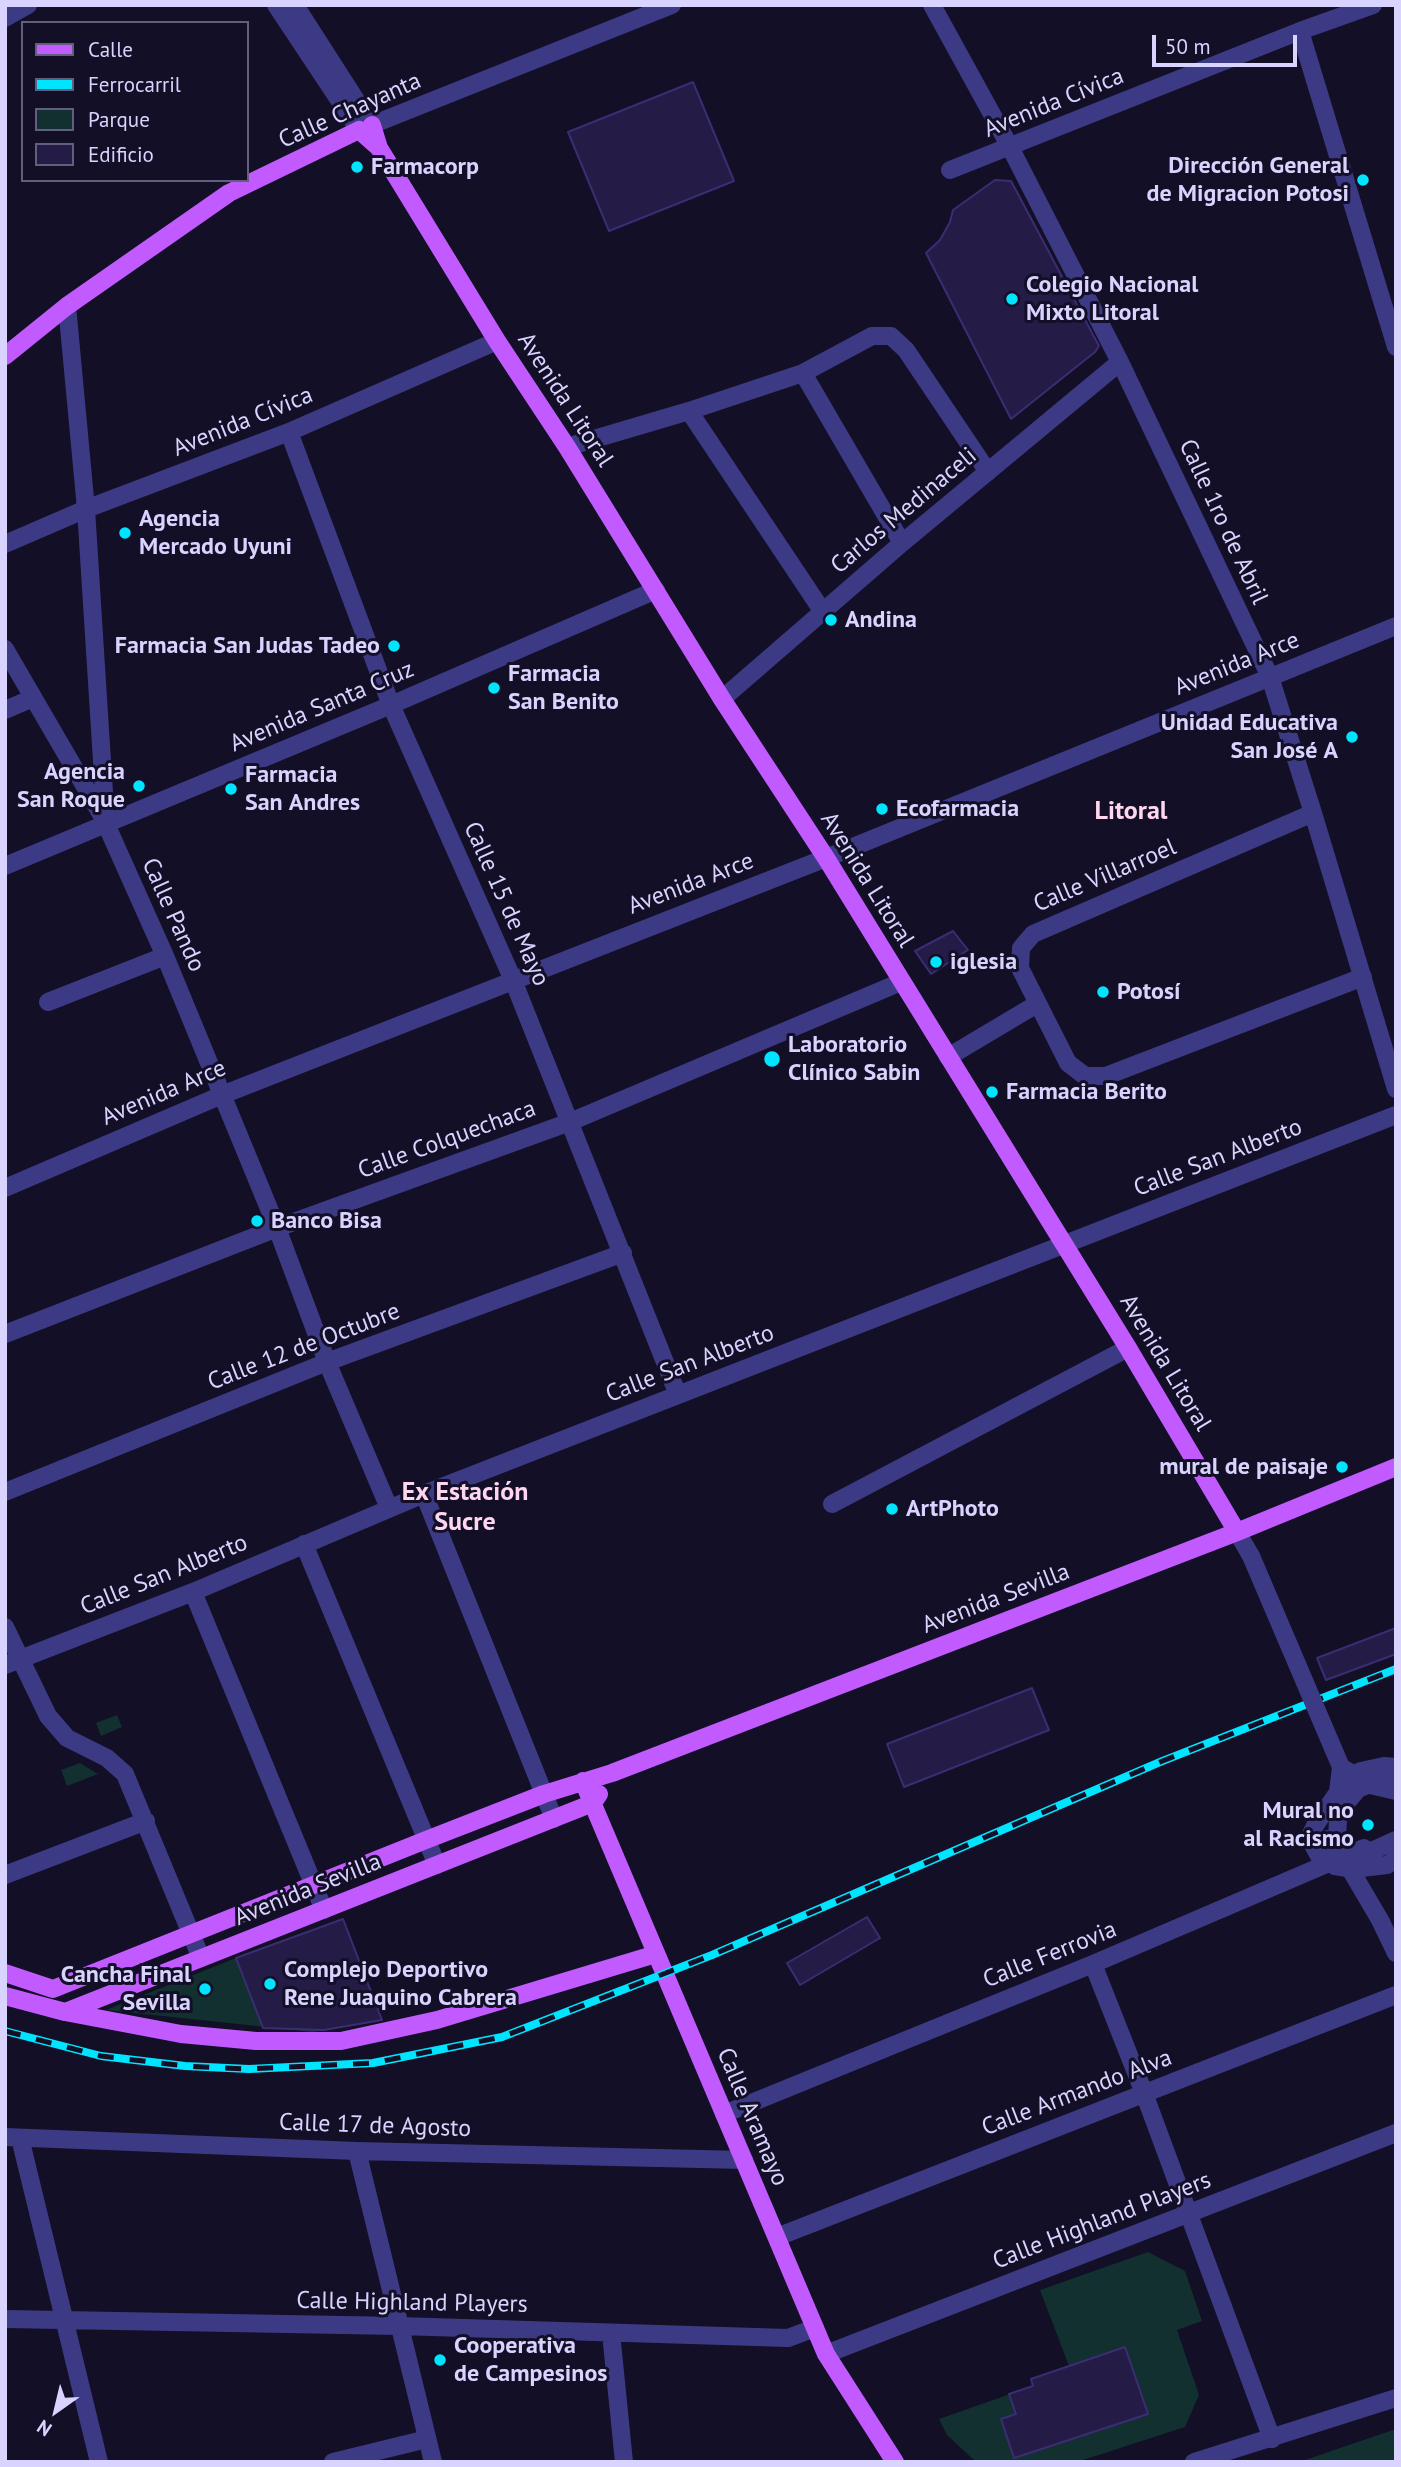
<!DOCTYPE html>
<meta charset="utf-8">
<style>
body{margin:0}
#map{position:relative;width:1401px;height:2467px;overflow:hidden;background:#130f26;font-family:"PT Sans",sans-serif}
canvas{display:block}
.frame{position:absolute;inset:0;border:7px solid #d9d4ff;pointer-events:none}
.legend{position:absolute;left:21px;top:21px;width:228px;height:161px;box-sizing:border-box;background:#130f26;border:2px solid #625e7d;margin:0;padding:9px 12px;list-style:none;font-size:21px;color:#d9d4ff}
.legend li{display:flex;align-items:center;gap:14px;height:35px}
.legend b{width:35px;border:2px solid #625e7d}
.north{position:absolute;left:21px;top:2376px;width:70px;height:70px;-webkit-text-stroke:5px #130f26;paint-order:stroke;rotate:214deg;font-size:19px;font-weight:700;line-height:28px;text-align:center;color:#d9d4ff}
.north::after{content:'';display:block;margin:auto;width:24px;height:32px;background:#d9d4ff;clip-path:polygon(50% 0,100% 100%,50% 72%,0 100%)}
.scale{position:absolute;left:1152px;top:35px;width:145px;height:32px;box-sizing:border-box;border:4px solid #d9d4ff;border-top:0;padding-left:9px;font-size:21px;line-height:24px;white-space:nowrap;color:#d9d4ff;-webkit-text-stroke:5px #130f26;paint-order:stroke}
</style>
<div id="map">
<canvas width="1401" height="2467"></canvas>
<div class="frame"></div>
<ul class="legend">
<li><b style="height:9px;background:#c25bff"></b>Calle</li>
<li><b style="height:9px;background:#00e5ff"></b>Ferrocarril</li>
<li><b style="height:19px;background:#12302f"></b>Parque</li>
<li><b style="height:19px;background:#241b47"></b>Edificio</li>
</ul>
<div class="north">N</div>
<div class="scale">50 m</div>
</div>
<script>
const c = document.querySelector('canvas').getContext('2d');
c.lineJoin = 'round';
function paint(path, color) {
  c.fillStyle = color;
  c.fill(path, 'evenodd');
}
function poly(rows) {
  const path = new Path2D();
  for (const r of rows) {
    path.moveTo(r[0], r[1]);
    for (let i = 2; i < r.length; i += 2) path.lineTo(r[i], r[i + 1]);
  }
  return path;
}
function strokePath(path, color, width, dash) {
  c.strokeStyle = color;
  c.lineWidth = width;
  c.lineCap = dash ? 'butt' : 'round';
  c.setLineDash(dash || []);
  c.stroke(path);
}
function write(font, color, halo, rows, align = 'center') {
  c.font = font + ' "PT Sans",sans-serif';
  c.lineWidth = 6;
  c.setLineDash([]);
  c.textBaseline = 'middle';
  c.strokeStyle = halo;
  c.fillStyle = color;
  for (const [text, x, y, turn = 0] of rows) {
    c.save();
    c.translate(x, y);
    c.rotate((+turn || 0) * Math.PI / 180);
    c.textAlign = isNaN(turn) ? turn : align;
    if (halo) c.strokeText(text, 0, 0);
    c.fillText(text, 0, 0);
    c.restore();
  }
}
paint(poly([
 [117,1715,122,1727,101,1736,96,1723],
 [80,1763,98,1774,67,1786,61,1770],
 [343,1919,382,2020,313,2032,106,2010,236,1958],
 [1148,2252,1185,2271,1202,2321,1177,2330,1199,2395,1185,2427,1077,2462,976,2462,947,2435,939,2419,1033,2386,1031,2379,1069,2366,1040,2290],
 [1396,2429,1396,2462,1299,2462]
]), '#12302f');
const building = poly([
 [693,82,734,181,609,231,568,132,693,82],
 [995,180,1011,181,1099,346,1095,352,1011,419,926,253,940,240,950,222,953,210,995,180],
 [953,931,968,950,931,974,915,951,953,931],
 [1396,1628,1396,1654,1326,1680,1317,1658,1396,1628],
 [1032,1688,1049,1730,904,1787,887,1744,1032,1688],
 [867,1917,880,1938,800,1985,787,1963,867,1917],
 [343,1919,382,2020,324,2030,263,2028,236,1958,343,1919],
 [1125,2347,1148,2414,1014,2458,1001,2419,1016,2414,1009,2394,1033,2386,1031,2379,1125,2347]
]);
paint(building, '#241b47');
strokePath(building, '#3b2d73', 2);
strokePath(poly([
 [276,5,359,130,672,5],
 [295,5,372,125],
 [932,5,1010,147,1120,362,1270,677,1313,813,1396,1089],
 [5,18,28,5],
 [1300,31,1396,347],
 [950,170,1300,31,1373,5],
 [67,306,86,509,106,824,165,956,277,1228,327,1362,389,1508],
 [803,373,902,543],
 [689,411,823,612],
 [289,432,391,705,513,980,678,1395],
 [567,447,689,411,803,373,872,336,891,336,906,350,988,472],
 [5,544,86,509,289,432,497,341],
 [5,649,105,821],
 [722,699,902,543,1120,362],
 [5,710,33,698],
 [1313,813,1033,934,1021,948,1020,968,1068,1063,1085,1076,1106,1076,1363,977],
 [5,866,391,705,656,590],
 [48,1002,165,956],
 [948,1057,1037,1004],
 [5,1188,222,1095,826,858,1396,626],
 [5,1334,277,1228,570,1122,901,982],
 [5,1492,327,1362,623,1253],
 [424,1494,554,1819],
 [832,1504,1128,1348],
 [1237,1532,1251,1556],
 [304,1544,437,1865],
 [193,1592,324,1910],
 [5,1627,48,1716,67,1738,107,1758,125,1774,201,1958],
 [5,1665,193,1592,424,1494,1396,1115],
 [1342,1780,1361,1771,1384,1766,1396,1767],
 [1396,1781,1381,1779,1358,1789,1345,1804,1338,1820,1337,1839,1343,1857,1380,1920,1396,1953],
 [5,1875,146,1821],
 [1093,1964,1144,2093,1272,2439],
 [724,2114,1093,1964,1364,1848],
 [5,2137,357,2151,744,2160],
 [20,2138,99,2462],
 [357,2151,433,2462],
 [777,2237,1396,1995],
 [5,2319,399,2326,788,2338,815,2328],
 [611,2333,624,2462],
 [826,2354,1396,2133],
 [333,2462,427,2439],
 [1194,2462,1396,2398]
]), '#3d3a85', 18);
strokePath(poly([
 [372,125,379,148,497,341,567,447,722,699,826,858,1128,1348,1237,1532],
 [5,356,67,306,229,193,359,130,377,146],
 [583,1781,826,2354,895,2462],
 [5,1973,53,1989,426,1840,544,1794,612,1773,1237,1532,1396,1467],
 [5,1996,65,2012,593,1803,599,1794],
 [65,2012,181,2034,256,2041,341,2041,437,2020,656,1954]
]), '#c25bff', 18);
const rail = poly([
 [5,2031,101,2056,185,2066,249,2069,373,2063,502,2037,712,1955,1160,1762,1396,1669]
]);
strokePath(rail, '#00e5ff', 8);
strokePath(rail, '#130f26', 5, [16]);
strokePath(poly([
 [1251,1556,1341,1767,1338,1792,1316,1824,1311,1834,1313,1845,1319,1856,1335,1866,1353,1869,1387,1865,1396,1859],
 [1341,1767,1370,1785,1396,1791],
 [1328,1839,1337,1847,1354,1853,1374,1850,1396,1840]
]), '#3d3a85', 18);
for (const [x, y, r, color] of [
 [357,167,7,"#00e5ff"],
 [1363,180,7,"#00e5ff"],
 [1012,299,7,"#00e5ff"],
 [125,533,7,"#00e5ff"],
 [831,620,7,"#00e5ff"],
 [394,646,7,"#00e5ff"],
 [494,688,7,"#00e5ff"],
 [1352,737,7,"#00e5ff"],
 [139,786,7,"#00e5ff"],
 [231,789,7,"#00e5ff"],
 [882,809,7,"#00e5ff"],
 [936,962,7,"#00e5ff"],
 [1103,992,7,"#00e5ff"],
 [772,1059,9,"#00e5ff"],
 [992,1092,7,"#00e5ff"],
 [257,1221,7,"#00e5ff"],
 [1342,1467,7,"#00e5ff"],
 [892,1509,7,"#00e5ff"],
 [1368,1825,7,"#00e5ff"],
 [270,1984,7,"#00e5ff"],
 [205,1989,7,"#00e5ff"],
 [440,2360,7,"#00e5ff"]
]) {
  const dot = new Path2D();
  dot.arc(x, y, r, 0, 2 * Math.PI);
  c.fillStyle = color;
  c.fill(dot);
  strokePath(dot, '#130f26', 2.5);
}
write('24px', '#d9d4ff', '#130f26', [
 ["Avenida Cívica",1054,103,-22],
 ["Calle Chayanta",350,111,-24],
 ["Avenida Litoral",565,400,57],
 ["Avenida Cívica",243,422,-22],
 ["Carlos Medinaceli",904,511,-40],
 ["Calle 1ro de Abril",1223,522,65],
 ["Avenida Arce",1237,664,-22],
 ["Avenida Santa Cruz",322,707,-23],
 ["Calle Villarroel",1105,876,-23],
 ["Avenida Litoral",867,880,58],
 ["Avenida Arce",691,884,-21],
 ["Calle 15 de Mayo",506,904,66],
 ["Calle Pando",173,915,66],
 ["Avenida Arce",164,1093,-23],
 ["Calle Colquechaca",447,1140,-20],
 ["Calle San Alberto",1218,1158,-21],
 ["Calle 12 de Octubre",304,1347,-21],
 ["Avenida Litoral",1165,1363,59],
 ["Calle San Alberto",690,1364,-21],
 ["Calle San Alberto",164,1575,-22],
 ["Avenida Sevilla",996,1599,-21],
 ["Avenida Sevilla",308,1890,-22],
 ["Calle Ferrovia",1050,1955,-22],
 ["Calle Armando Alva",1077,2093,-21],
 ["Calle Aramayo",752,2117,67],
 ["Calle 17 de Agosto",375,2126,2],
 ["Calle Highland Players",1102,2221,-21],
 ["Calle Highland Players",412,2303,1]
]);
write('bold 24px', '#d9d4ff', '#130f26', [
 ["Dirección General",1349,166,"right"],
 ["de Migracion Potosi",1349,194,"right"],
 ["Farmacorp",371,167],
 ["Colegio Nacional",1026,285],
 ["Mixto Litoral",1026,313],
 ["Agencia",139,519],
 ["Mercado Uyuni",139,547],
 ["Andina",845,620],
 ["Farmacia San Judas Tadeo",380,646,"right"],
 ["Farmacia",508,674],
 ["San Benito",508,702],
 ["Unidad Educativa",1338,723,"right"],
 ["San José A",1338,751,"right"],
 ["Agencia",125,772,"right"],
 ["San Roque",125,800,"right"],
 ["Farmacia",245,775],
 ["San Andres",245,803],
 ["Ecofarmacia",896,809],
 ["iglesia",950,962],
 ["Potosí",1117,992],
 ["Laboratorio",788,1045],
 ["Clínico Sabin",788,1073],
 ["Farmacia Berito",1006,1092],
 ["Banco Bisa",271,1221],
 ["mural de paisaje",1328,1467,"right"],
 ["ArtPhoto",906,1509],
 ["Mural no",1354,1811,"right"],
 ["al Racismo",1354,1839,"right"],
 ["Complejo Deportivo",284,1970],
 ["Rene Juaquino Cabrera",284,1998],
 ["Cancha Final",191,1975,"right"],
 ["Sevilla",191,2003,"right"],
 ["Cooperativa",454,2346],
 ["de Campesinos",454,2374]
], 'left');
write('bold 26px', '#ffd6f0', '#130f26', [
 ["Litoral",1131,812],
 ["Ex Estación",465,1493],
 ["Sucre",465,1523]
]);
</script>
